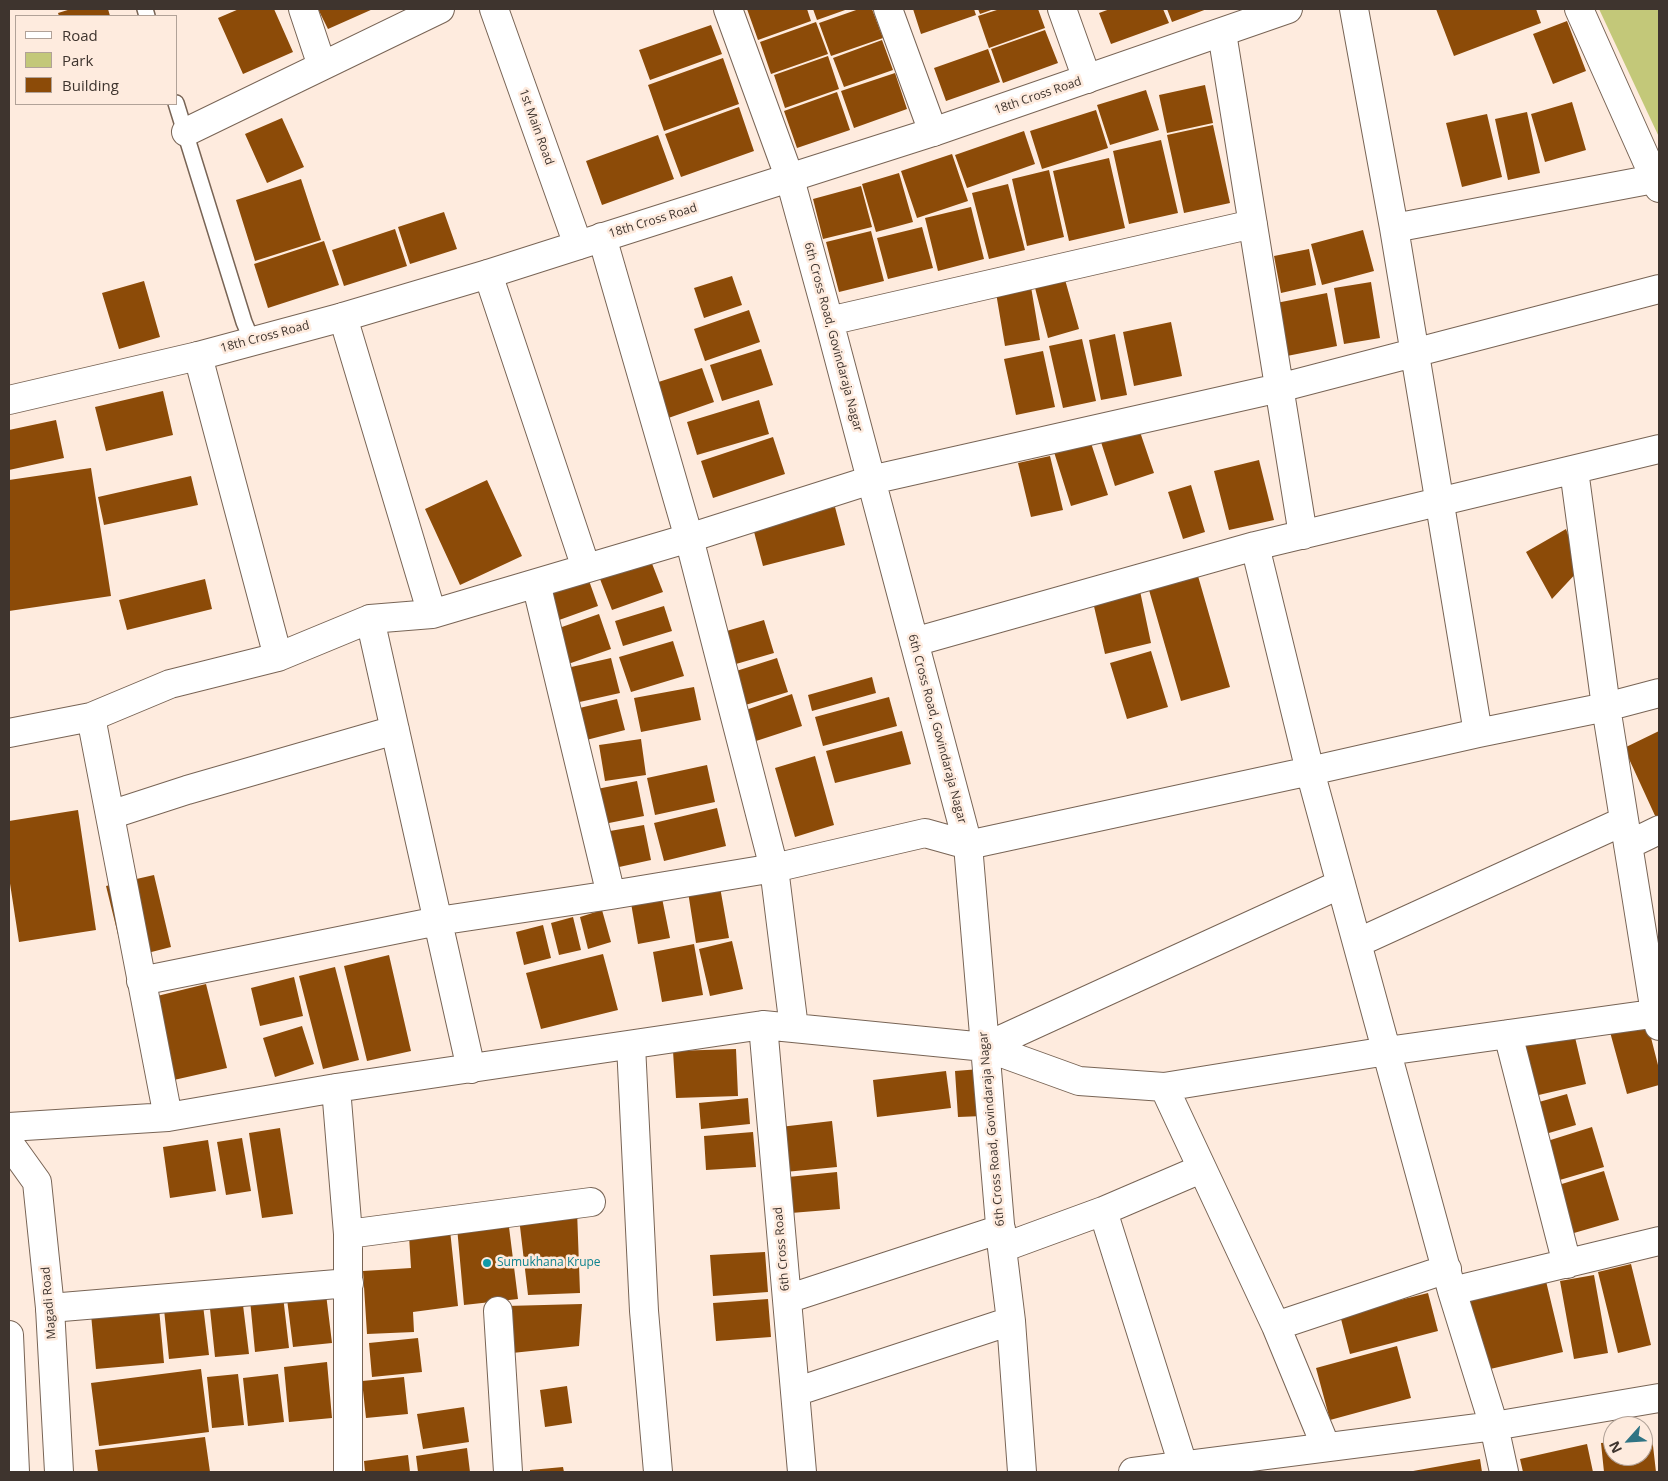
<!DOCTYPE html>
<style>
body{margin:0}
#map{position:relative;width:1668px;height:1481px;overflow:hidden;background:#feebde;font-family:"Open Sans",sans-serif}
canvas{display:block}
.frame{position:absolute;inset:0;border:10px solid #3e342e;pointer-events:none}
.legend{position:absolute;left:15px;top:15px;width:162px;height:90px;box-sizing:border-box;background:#feebde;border:1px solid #b1a298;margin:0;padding:6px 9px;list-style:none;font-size:15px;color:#3e342e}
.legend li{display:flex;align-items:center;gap:10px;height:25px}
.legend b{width:25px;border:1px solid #b1a298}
.north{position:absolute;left:1603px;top:1416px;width:50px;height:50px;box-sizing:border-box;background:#feebde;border:1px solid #b1a298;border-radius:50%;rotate:244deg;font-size:14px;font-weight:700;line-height:20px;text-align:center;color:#3e342e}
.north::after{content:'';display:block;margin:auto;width:18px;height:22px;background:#307484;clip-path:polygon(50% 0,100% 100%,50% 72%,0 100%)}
</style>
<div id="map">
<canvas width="1668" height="1481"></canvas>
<div class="frame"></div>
<ul class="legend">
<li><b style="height:6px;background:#fff"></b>Road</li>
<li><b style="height:14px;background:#c3c879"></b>Park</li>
<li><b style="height:14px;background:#8c4b08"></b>Building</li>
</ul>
<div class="north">N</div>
</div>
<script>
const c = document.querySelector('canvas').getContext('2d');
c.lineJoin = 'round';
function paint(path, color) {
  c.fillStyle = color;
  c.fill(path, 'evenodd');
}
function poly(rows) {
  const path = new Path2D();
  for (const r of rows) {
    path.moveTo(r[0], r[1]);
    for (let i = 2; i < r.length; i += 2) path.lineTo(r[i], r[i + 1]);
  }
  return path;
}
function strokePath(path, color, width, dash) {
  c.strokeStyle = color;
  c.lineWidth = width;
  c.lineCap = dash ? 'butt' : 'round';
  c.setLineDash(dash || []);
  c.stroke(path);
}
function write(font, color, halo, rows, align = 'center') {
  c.font = font + ' "Open Sans",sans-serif';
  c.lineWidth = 5;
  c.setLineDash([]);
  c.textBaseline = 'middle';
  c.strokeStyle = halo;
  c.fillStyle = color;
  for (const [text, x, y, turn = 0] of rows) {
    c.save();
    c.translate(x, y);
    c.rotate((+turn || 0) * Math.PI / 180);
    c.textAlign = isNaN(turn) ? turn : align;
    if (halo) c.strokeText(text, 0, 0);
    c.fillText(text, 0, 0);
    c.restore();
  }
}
paint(poly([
 [1599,9,1659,9,1659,137]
]), '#c3c879');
paint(poly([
 [71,9,108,9,110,16,59,16,58,13],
 [239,9,274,9,293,52,243,74,218,18],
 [318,9,373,9,328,29],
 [747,9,807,9,811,21,758,40],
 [813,9,848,9,817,20],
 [859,9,872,9,883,38,831,56,819,23],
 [913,9,974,9,976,15,921,34],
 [978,9,994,9,980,14],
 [1000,9,1038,9,1045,28,989,48,978,16],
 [1110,9,1163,9,1169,23,1111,44,1099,13],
 [1167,9,1207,9,1172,22],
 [1436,9,1536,9,1541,23,1454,56],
 [1567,21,1586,71,1553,84,1533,34],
 [816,22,828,54,771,74,760,42],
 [711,25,722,54,650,80,639,50],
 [1045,30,1058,63,1003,83,991,49],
 [882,40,893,70,844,87,833,58],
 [988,49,1000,82,946,101,934,68],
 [828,56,839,89,785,108,774,75],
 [723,58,739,104,664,131,648,85],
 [895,73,907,109,854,128,841,91],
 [1205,85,1213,123,1167,133,1159,95],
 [1146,90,1159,130,1110,145,1097,105],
 [837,92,850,130,797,148,784,111],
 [1572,102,1586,150,1545,162,1531,114],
 [739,107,754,151,681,177,665,134],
 [1096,110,1108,148,1042,169,1030,131],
 [1527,112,1540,173,1508,180,1495,119],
 [1487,114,1502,177,1462,187,1446,123],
 [282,118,304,167,267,183,245,134],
 [1213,125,1230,203,1184,213,1167,135],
 [1024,131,1035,164,967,188,955,155],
 [658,135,674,179,602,205,586,161],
 [1161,140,1178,213,1129,224,1113,151],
 [952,154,968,201,917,218,901,171],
 [1109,158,1125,228,1069,241,1053,171],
 [1049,170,1064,237,1027,246,1012,179],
 [899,173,913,222,876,232,862,184],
 [301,179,321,240,255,261,236,200],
 [1008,184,1025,250,989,259,972,193],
 [861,186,872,227,823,239,813,199],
 [971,207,984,259,938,271,925,218],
 [444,212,457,249,410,264,398,227],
 [922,227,933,268,888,279,877,238],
 [395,229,407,266,344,286,332,250],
 [1363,230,1374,271,1322,285,1311,244],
 [871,231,884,281,839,292,826,242],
 [324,241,339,285,268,308,254,264],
 [1309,249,1316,285,1281,293,1274,256],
 [732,276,742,305,704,318,694,288],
 [1064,276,1079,329,1048,338,1034,284],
 [144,281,160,337,119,349,102,293],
 [1030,281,1040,340,1005,346,995,287],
 [1371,282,1380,338,1344,344,1334,288],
 [1327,293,1337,346,1277,358,1266,305],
 [749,310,760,342,705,361,694,329],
 [1171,322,1182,376,1134,386,1123,332],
 [1115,334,1127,395,1101,400,1089,340],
 [1082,339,1096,401,1063,408,1049,346],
 [761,349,773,385,722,401,710,365],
 [1043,351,1055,407,1016,415,1004,359],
 [702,368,714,402,657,422,646,386],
 [163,391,173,435,106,451,95,407],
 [759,400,769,434,697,455,687,422],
 [56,420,64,458,9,470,9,430],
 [1139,429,1154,473,1115,486,1101,442],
 [773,437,785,474,713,498,701,461],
 [1090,440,1108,495,1071,506,1054,452],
 [1050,456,1063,510,1031,517,1018,463],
 [1259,460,1274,520,1229,530,1214,471],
 [91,468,111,596,9,611,9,480],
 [191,476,198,505,104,525,98,497],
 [487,480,522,556,460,585,425,509],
 [1191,485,1205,532,1183,539,1168,492],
 [835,507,845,545,763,566,753,528],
 [1566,529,1580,569,1552,599,1526,552],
 [651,561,663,592,612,610,600,579],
 [587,575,598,606,537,628,526,597],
 [1198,576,1230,687,1181,701,1149,590],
 [205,579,212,609,127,630,119,600],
 [1140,591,1151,643,1105,654,1093,602],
 [664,606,672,631,623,646,615,621],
 [599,614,611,649,551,670,539,635],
 [764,620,774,653,729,666,720,633],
 [673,641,684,676,631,692,619,657],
 [1151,651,1168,707,1127,719,1110,663],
 [611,658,620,693,566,705,558,670],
 [777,658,788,692,742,706,730,673],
 [872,677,876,693,812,711,808,695],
 [694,687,701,720,641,732,634,698],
 [792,694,802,726,750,743,740,712],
 [889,697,897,726,823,746,815,717],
 [617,699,625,730,571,744,563,712],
 [902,731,911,764,835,783,826,751],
 [1659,731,1659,819,1657,820,1624,748],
 [641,739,646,775,605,781,599,745],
 [815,756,834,825,795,837,775,768],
 [707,765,715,802,655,815,647,778],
 [637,781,644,816,589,827,582,792],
 [717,808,726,846,664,861,654,823],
 [78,810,96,930,19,942,9,877,9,821],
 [644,825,651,860,601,871,593,834],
 [154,875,171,947,124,959,106,886],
 [720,887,729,938,696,943,688,892],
 [662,898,670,938,638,944,631,903],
 [602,910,611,942,588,949,580,917],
 [573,917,581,950,559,955,551,923],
 [543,925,551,958,524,965,516,932],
 [732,941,743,989,710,996,699,949],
 [694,944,703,995,662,1002,653,952],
 [603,954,618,1010,541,1029,526,973],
 [389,955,411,1051,367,1061,344,966],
 [335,967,359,1060,323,1069,299,976],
 [294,977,303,1016,260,1026,251,988],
 [206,984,227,1068,165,1082,145,999],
 [1647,1022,1659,1069,1659,1085,1627,1094,1610,1032],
 [302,1026,314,1064,275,1077,263,1038],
 [1574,1033,1586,1084,1530,1097,1518,1046],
 [736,1049,738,1096,676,1098,673,1051],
 [980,1069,983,1116,958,1117,955,1071],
 [946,1071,951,1108,877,1117,873,1080],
 [1567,1094,1576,1125,1542,1135,1532,1104],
 [748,1098,750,1124,701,1129,699,1103],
 [832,1121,837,1167,785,1172,780,1127],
 [1592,1127,1604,1167,1553,1182,1541,1143],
 [280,1128,293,1214,262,1218,249,1133],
 [753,1132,756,1167,706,1170,704,1136],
 [242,1138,251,1191,226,1195,217,1142],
 [208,1140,216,1191,170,1198,163,1147],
 [1604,1171,1619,1220,1567,1235,1552,1187],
 [837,1172,840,1209,791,1213,788,1177],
 [577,1210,580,1293,528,1295,519,1218],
 [508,1219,518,1299,464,1305,457,1227],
 [450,1230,458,1306,413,1312,414,1332,367,1334,363,1271,411,1268,409,1236],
 [765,1252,768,1292,713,1296,710,1255],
 [1631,1264,1651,1345,1618,1353,1598,1272],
 [1594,1275,1608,1353,1574,1359,1560,1281],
 [1546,1281,1563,1352,1486,1370,1468,1299],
 [1428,1293,1438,1331,1350,1354,1340,1315],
 [326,1294,332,1343,293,1347,287,1299],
 [283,1296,289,1348,255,1352,250,1300],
 [768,1299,771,1337,716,1341,713,1303],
 [582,1304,579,1346,512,1353,506,1306],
 [203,1305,209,1355,169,1359,164,1309],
 [243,1305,249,1354,215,1357,210,1309],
 [159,1308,164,1363,96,1369,91,1314],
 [418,1338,422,1372,372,1377,369,1343],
 [1397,1346,1411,1398,1330,1420,1316,1368],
 [327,1362,332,1418,289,1422,284,1367],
 [201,1369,209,1432,99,1446,91,1383],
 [238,1374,244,1425,212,1428,207,1377],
 [278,1374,284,1422,248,1426,243,1378],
 [404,1377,408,1414,366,1418,362,1381],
 [567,1386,572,1423,545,1427,540,1390],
 [464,1407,469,1442,423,1449,417,1414],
 [205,1437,210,1472,98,1472,95,1450],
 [1652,1437,1656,1472,1604,1472,1601,1443,1613,1442,1613,1456,1643,1456,1643,1438],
 [1587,1444,1593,1472,1523,1472,1520,1459],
 [467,1448,470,1472,418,1472,416,1456],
 [408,1455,410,1472,365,1472,364,1461],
 [1480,1459,1482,1472,1413,1472,1413,1471],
 [563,1467,564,1472,530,1472,530,1470]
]), '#8c4b08');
const lane = poly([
 [145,9,147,16],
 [176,103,244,322,252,341]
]);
const street = poly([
 [303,9,322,66],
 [494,9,578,245],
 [728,9,790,179,829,321,968,845,1002,1248,1011,1321,1022,1472],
 [888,9,933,132],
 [1062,9,1087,79],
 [1354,9,1394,228,1478,733],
 [1579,9,1659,188],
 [1222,33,1303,535],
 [186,132,440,9],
 [1394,228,1654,179],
 [602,237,689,538,774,868,925,833,968,845,1310,771,1478,733,1606,707,1659,693],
 [488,274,586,568],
 [343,317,432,614],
 [829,321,1253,224],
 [198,356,278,657],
 [1574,470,1606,707,1655,1013,1659,1026],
 [536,583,611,895],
 [370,619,471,1069],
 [914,642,1255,546],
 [91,717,168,1117],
 [9,733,91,717,170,684,278,657,370,619,432,614,689,538,871,480,1279,388,1659,289],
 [110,815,187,790,395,730],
 [1628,845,1659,830],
 [1357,943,1624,821],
 [141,981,438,921,611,895,774,868,794,1028],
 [763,1025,802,1472],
 [1508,1034,1567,1264],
 [631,1045,644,1311,658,1472],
 [985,1047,1341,884],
 [1164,1087,1276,1326,1326,1447],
 [336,1088,348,1234,348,1472],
 [9,1127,168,1117,336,1088,763,1025,985,1047,1079,1081,1164,1087,1387,1051,1659,1013],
 [1103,1211,1201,1169],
 [348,1234,591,1202],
 [1002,1248,1103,1211,1183,1465],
 [1452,1291,1659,1241],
 [787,1299,1001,1229],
 [50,1308,349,1283],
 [498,1311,508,1472],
 [1276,1326,1447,1269],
 [795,1392,1011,1321],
 [1133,1472,1494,1426,1659,1398],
 [1504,1472,1494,1426,1452,1291,1310,771,1255,546,1659,449]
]);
const secondary = poly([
 [9,400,198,356,343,317,488,274,933,132,1288,9],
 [9,1143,37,1182,50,1308,59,1472]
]);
const primary = poly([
 [9,1335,15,1472]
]);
strokePath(lane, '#786455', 18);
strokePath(street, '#786455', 30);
strokePath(secondary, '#786455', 30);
strokePath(primary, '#786455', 30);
strokePath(lane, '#fff', 15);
strokePath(street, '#fff', 28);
strokePath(secondary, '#fff', 28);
strokePath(primary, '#fff', 28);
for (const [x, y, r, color] of [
 [487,1263,5,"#0f9aa8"]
]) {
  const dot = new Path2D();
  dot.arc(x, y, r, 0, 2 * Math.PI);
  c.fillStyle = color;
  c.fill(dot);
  strokePath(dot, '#feebde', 2);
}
write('12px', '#3e342e', '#feebde', [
 ["18th Cross Road",1038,96,-19],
 ["1st Main Road",536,127,70],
 ["18th Cross Road",653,221,-17],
 ["18th Cross Road",265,337,-15],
 ["6th Cross Road, Govindaraja Nagar",833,337,75],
 ["6th Cross Road, Govindaraja Nagar",937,729,75],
 ["6th Cross Road, Govindaraja Nagar",992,1129,-95],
 ["6th Cross Road",782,1249,-95],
 ["Magadi Road",49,1303,-95]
]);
write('12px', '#0d838f', '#feebde', [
 ["Sumukhana Krupe",497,1263]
], 'left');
</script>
